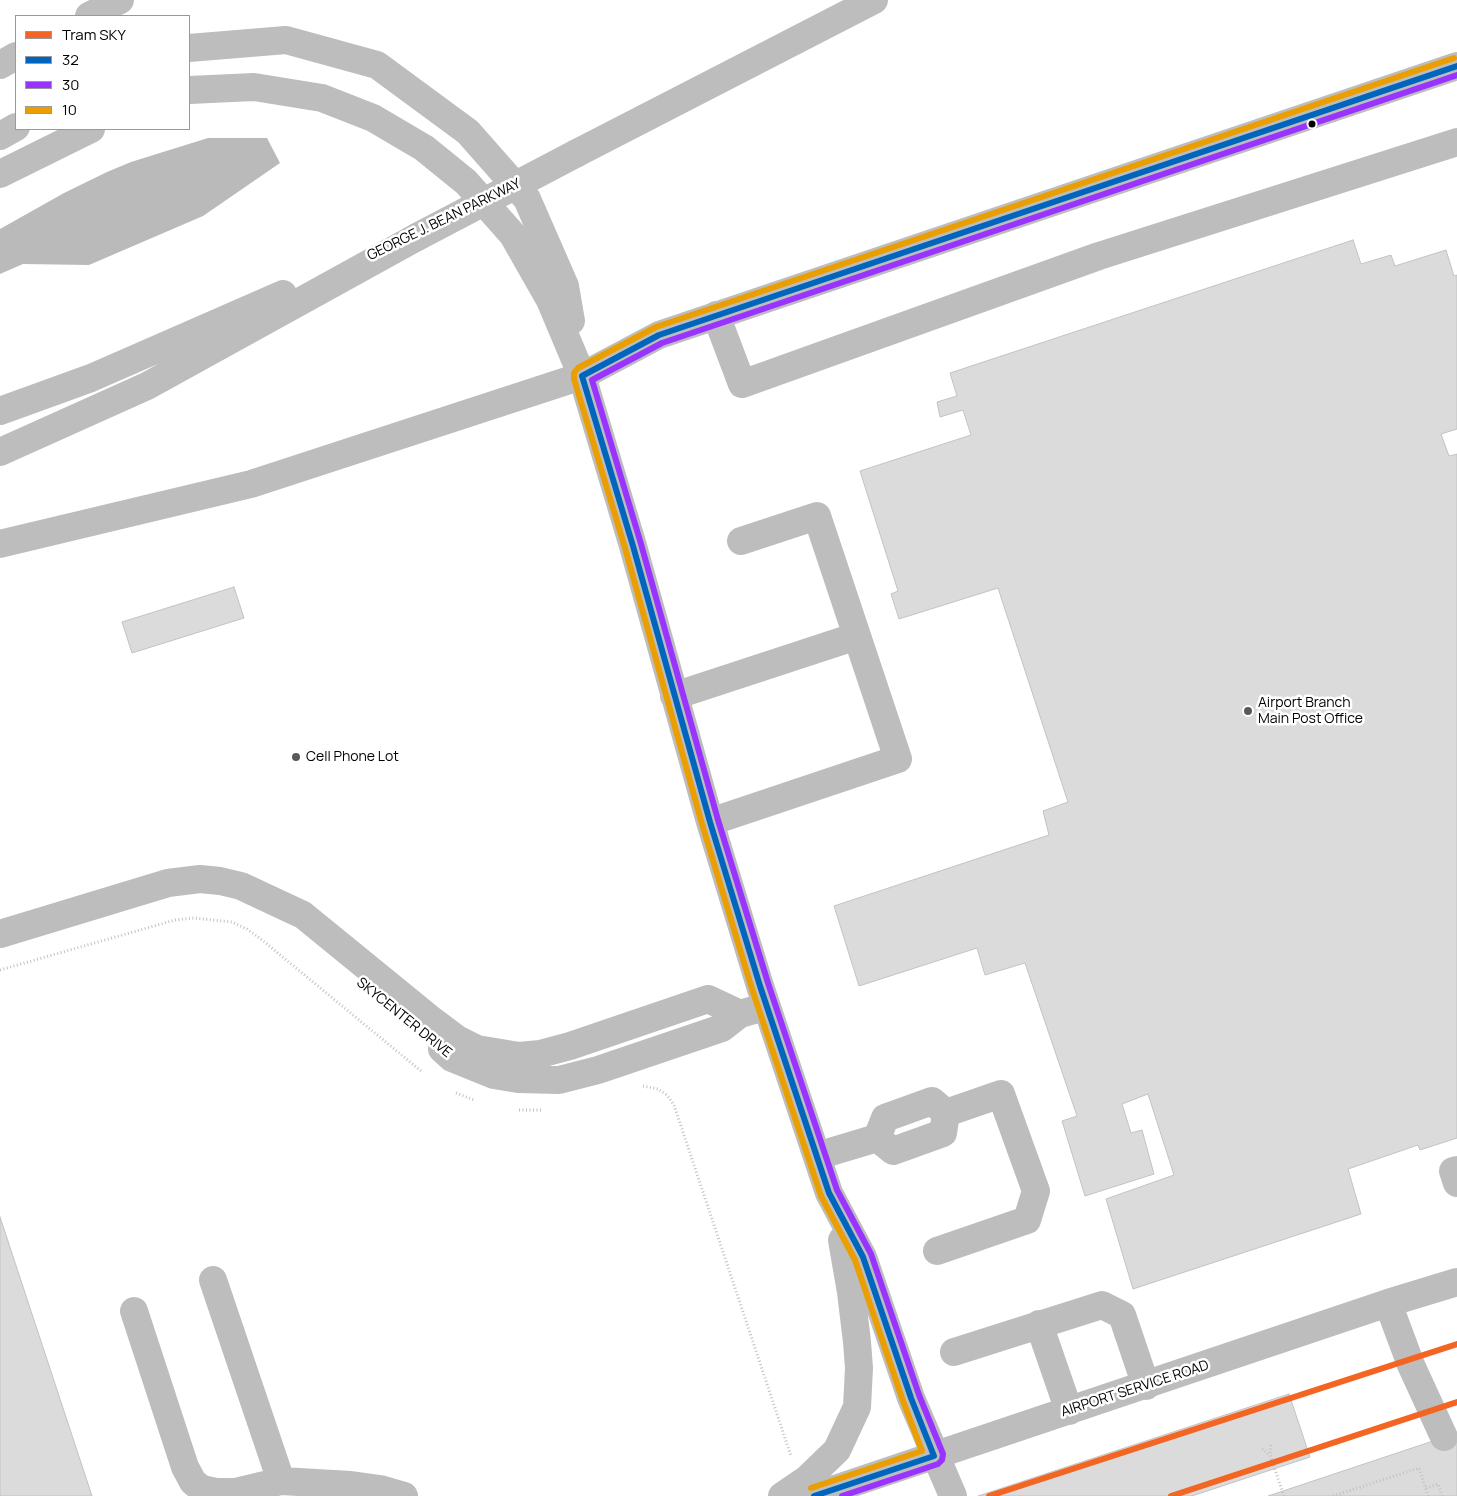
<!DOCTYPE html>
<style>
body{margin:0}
#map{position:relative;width:1457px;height:1496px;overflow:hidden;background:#fff;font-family:Manrope,sans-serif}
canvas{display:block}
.legend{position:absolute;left:15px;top:15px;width:175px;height:115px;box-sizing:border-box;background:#fff;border:1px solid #999;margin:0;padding:6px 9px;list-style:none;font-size:15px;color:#000}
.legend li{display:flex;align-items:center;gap:10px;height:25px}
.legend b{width:25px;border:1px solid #999}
</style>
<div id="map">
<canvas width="1457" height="1496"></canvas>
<ul class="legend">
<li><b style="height:6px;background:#f26522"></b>Tram SKY</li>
<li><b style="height:6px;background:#0065bd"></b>32</li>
<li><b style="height:6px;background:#93f"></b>30</li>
<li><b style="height:6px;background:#eb9e00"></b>10</li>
</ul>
</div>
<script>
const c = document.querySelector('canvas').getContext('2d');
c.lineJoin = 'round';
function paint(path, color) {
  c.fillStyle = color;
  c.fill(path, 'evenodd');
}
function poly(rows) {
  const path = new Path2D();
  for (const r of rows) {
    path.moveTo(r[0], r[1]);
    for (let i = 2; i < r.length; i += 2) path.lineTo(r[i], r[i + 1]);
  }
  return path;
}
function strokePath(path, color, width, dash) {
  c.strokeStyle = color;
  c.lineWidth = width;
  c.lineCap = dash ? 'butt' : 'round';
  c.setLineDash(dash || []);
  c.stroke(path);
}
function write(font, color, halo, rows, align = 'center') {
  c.font = font + ' Manrope,sans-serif';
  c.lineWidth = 5;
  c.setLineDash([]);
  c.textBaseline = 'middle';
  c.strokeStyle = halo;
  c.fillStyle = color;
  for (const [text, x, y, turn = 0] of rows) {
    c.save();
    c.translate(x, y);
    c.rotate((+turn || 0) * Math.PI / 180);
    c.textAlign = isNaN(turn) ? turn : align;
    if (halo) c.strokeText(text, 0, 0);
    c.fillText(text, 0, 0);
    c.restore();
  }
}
paint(poly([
 [208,138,267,138,280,163,203,216,89,265,23,264,0,274,0,229,64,193,107,172,131,162]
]), '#bababa');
const building = poly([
 [1353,240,1361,264,1391,255,1395,266,1446,250,1454,276,1457,275,1457,429,1441,434,1449,456,1457,454,1457,1138,1420,1150,1418,1145,1348,1169,1361,1214,1133,1289,1106,1199,1174,1175,1148,1094,1122,1104,1131,1133,1142,1130,1154,1174,1085,1196,1062,1121,1077,1116,1025,963,985,975,977,948,859,986,834,906,1049,835,1043,811,1068,802,998,588,899,619,891,594,898,591,860,471,971,435,963,410,940,417,937,402,957,396,950,373,1353,240],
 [234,587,244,618,132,653,122,622,234,587],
 [0,1217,92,1496,0,1496,0,1217],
 [1289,1394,1310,1457,1192,1496,978,1496,1289,1394],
 [1457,1433,1457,1496,1268,1496,1457,1433]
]);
paint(building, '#dbdbdb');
strokePath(building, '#c3c3c3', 1);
strokePath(poly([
 [0,970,175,920,194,918,232,922,247,929,262,940,421,1071],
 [643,1086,658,1089,667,1095,674,1105,791,1456],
 [456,1093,474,1100],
 [519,1110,543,1110],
 [1271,1445,1270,1455,1284,1496],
 [1262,1449,1269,1455],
 [1426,1488,1438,1484,1442,1496],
 [1333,1496,1419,1468,1428,1496]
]), '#c2c2c2', 3, [1, 2.5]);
strokePath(poly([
 [89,16,120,0],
 [189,48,286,40,377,65,468,132,527,199,565,286,571,321],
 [0,65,16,56],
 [189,90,254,87,322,98,373,118,424,148,466,182,513,235,550,300,582,376,633,546,710,822,760,986,829,1193,863,1257,911,1398,953,1496],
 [0,136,16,127],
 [577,153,874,0],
 [0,174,91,129],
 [716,315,742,384,1099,256,1457,142],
 [0,411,91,378,283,294],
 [0,452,147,386,417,237],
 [0,544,251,484,582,376,659,335,1457,66],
 [674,696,857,636],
 [710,822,898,759,817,516,741,541],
 [0,934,168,883,200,879,220,881,241,886,303,915,433,1021,457,1039,477,1049,519,1056,540,1054,570,1046,708,999,740,1014],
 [442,1049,452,1058,494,1075,518,1079,559,1080,598,1070,722,1028,740,1014,754,1010],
 [877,1138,893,1151,943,1133,946,1113],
 [817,1156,877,1138,885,1118,932,1101,946,1113],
 [1457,1170,1453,1171,1457,1183],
 [937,1251,1027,1220,1036,1191,1001,1094,946,1113],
 [213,1280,281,1481],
 [1388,1303,1411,1365,1444,1437],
 [134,1311,185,1467,193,1482,202,1489,216,1492,235,1492,281,1481,351,1485,380,1489,404,1496],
 [1039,1324,1069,1411],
 [954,1352,1102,1305,1122,1315,1146,1386],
 [782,1496,807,1479,837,1450,857,1407,859,1368,857,1342,851,1292,842,1240],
 [814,1496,1388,1303,1457,1282]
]), '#bdbdbd', 28);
strokePath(poly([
 [417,237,577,153]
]), '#bdbdbd', 28);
strokePath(poly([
 [814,1496,934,1456,911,1398,863,1257,829,1193,760,986,710,822,633,546,582,376,659,335,1457,66]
]), '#0065bd', 6);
strokePath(poly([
 [842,1496,938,1464,942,1460,943,1454,919,1395,871,1254,837,1190,768,983,718,820,641,544,592,380,662,343,1457,75]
]), '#93f', 6);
strokePath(poly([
 [811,1488,922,1451,903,1401,855,1260,821,1196,752,989,702,824,625,548,574,379,574,373,578,368,656,327,1454,58]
]), '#eb9e00', 6);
strokePath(poly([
 [989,1496,1457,1344],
 [1171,1496,1457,1402]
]), '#f26522', 6);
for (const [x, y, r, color] of [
 [1312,124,4.5,"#000"],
 [1248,711,5,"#595959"],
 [296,757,5,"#595959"]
]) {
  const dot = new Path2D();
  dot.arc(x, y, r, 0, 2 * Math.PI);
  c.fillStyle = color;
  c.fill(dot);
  strokePath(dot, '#fff', 2);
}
write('14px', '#000', '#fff', [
 ["GEORGE J. BEAN PARKWAY",444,220,-26],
 ["SKYCENTER DRIVE",404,1018,39],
 ["AIRPORT SERVICE ROAD",1135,1389,-18]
]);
write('14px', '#000', '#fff', [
 ["Airport Branch",1258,703],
 ["Main Post Office",1258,719],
 ["Cell Phone Lot",306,757]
], 'left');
</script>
